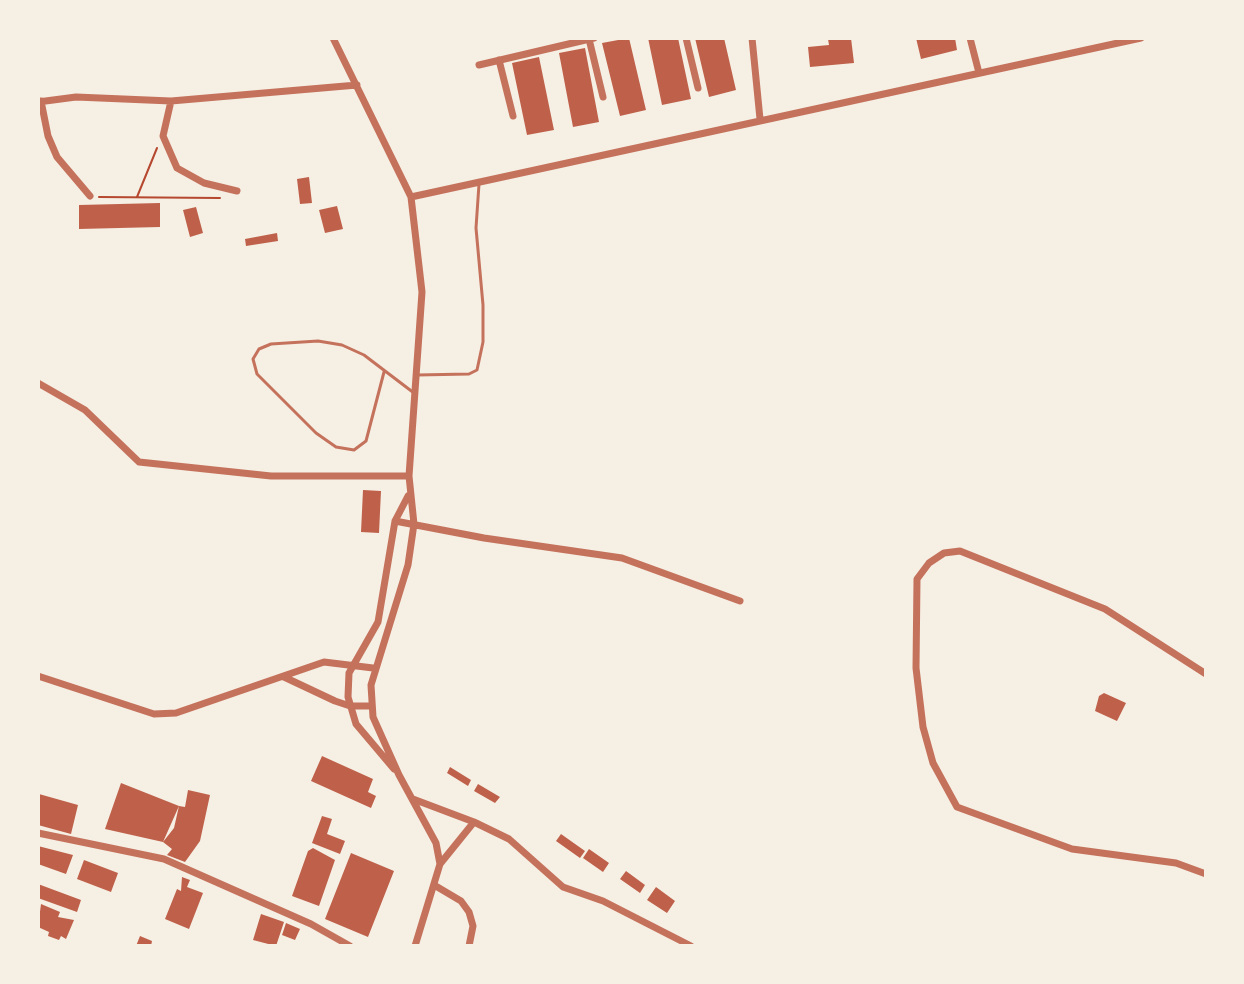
<!DOCTYPE html>
<style>
body{margin:0}
#map{position:relative;width:1244px;height:984px;overflow:hidden;background:#f6efe4;font-family:"Sofia Sans Condensed",sans-serif}
canvas{display:block}
.frame{position:absolute;inset:0;border:40px solid #f6efe4;pointer-events:none}
</style>
<div id="map">
<canvas width="1244" height="984"></canvas>
<div class="frame"></div>
</div>
<script>
const c = document.querySelector('canvas').getContext('2d');
c.lineJoin = 'round';
function paint(path, color) {
  c.fillStyle = color;
  c.fill(path, 'evenodd');
}
function poly(rows) {
  const path = new Path2D();
  for (const r of rows) {
    path.moveTo(r[0], r[1]);
    for (let i = 2; i < r.length; i += 2) path.lineTo(r[i], r[i + 1]);
  }
  return path;
}
function strokePath(path, color, width, dash) {
  c.strokeStyle = color;
  c.lineWidth = width;
  c.lineCap = dash ? 'butt' : 'round';
  c.setLineDash(dash || []);
  c.stroke(path);
}
paint(poly([
 [629,38,646,110,620,116,602,43],
 [648,38,678,38,691,99,662,105],
 [695,38,724,38,736,90,709,97],
 [851,38,854,63,810,67,808,47,829,45,828,39],
 [916,38,955,38,957,50,921,59],
 [585,48,599,122,573,127,559,53],
 [539,57,554,130,527,135,512,63],
 [309,177,312,203,300,204,297,179],
 [160,203,160,227,79,229,79,205],
 [337,206,343,229,325,233,319,210],
 [196,207,203,233,190,237,183,210],
 [277,233,278,241,246,246,245,239],
 [363,490,381,491,379,533,361,532],
 [1104,693,1126,703,1117,721,1095,711,1099,696],
 [322,756,373,779,368,792,376,796,371,808,311,781],
 [450,767,471,780,468,786,447,773],
 [121,783,179,806,163,842,105,829],
 [478,784,500,797,495,803,474,791],
 [188,790,210,795,200,841,185,862,167,855,172,849,163,842,174,828,179,806,185,807],
 [39,794,78,805,71,834,38,825],
 [322,816,332,819,327,834,345,841,340,854,312,843],
 [561,834,585,851,580,858,556,841],
 [38,846,73,855,66,874,38,864],
 [313,848,335,860,319,906,292,896,308,851],
 [589,849,609,863,603,872,583,858],
 [351,853,394,871,368,937,325,919],
 [84,860,118,873,111,892,77,879],
 [626,871,645,885,640,893,620,879],
 [182,877,190,880,187,887,203,893,189,929,165,919,177,889,181,891],
 [38,884,81,900,77,912,38,898],
 [656,887,675,901,667,913,647,900],
 [41,904,60,912,58,917,74,920,66,939,61,936,59,940,48,936,49,932,38,927],
 [261,914,284,922,276,946,253,940],
 [286,923,300,929,295,940,282,935],
 [140,936,152,941,151,946,136,946]
]), '#bf614a');
strokePath(poly([
 [99,197,220,198],
 [137,197,157,148]
]), '#b5482f', 2);
strokePath(poly([
 [384,372,366,441,354,450,336,447,316,433,257,374,253,359,259,349,271,344,318,341,342,345,364,355,414,393],
 [417,375,469,374,477,370,483,342,483,305,476,228,479,184]
]), '#c5725c', 3);
strokePath(poly([
 [333,38,411,197,422,292,409,476,414,524,408,565,371,685,373,717,399,775,436,843,440,864,415,946],
 [686,38,698,88],
 [752,38,760,119],
 [970,38,979,73],
 [589,39,603,97],
 [499,60,513,116],
 [479,65,594,38],
 [41,101,48,136,57,157,90,196],
 [171,101,163,136,177,168,204,183,237,191],
 [38,102,76,97,171,101,357,85],
 [411,197,1141,38],
 [38,383,85,410,139,462,271,476,409,476],
 [395,521,484,538,622,558,740,601],
 [1206,674,1105,609,960,551,944,553,929,563,917,579,916,668,923,727,933,763,957,807,1072,849,1176,863,1206,874],
 [38,676,154,714,176,713,324,662,373,668],
 [284,677,335,701,350,706,372,706],
 [394,769,356,724,348,697,349,673,378,622,395,521,408,496],
 [413,799,474,822],
 [38,833,164,859,311,924,350,946],
 [440,864,474,822,509,839,563,887,603,901,691,946],
 [434,885,461,901,469,912,473,926,469,946]
]), '#c5725c', 7);
</script>
